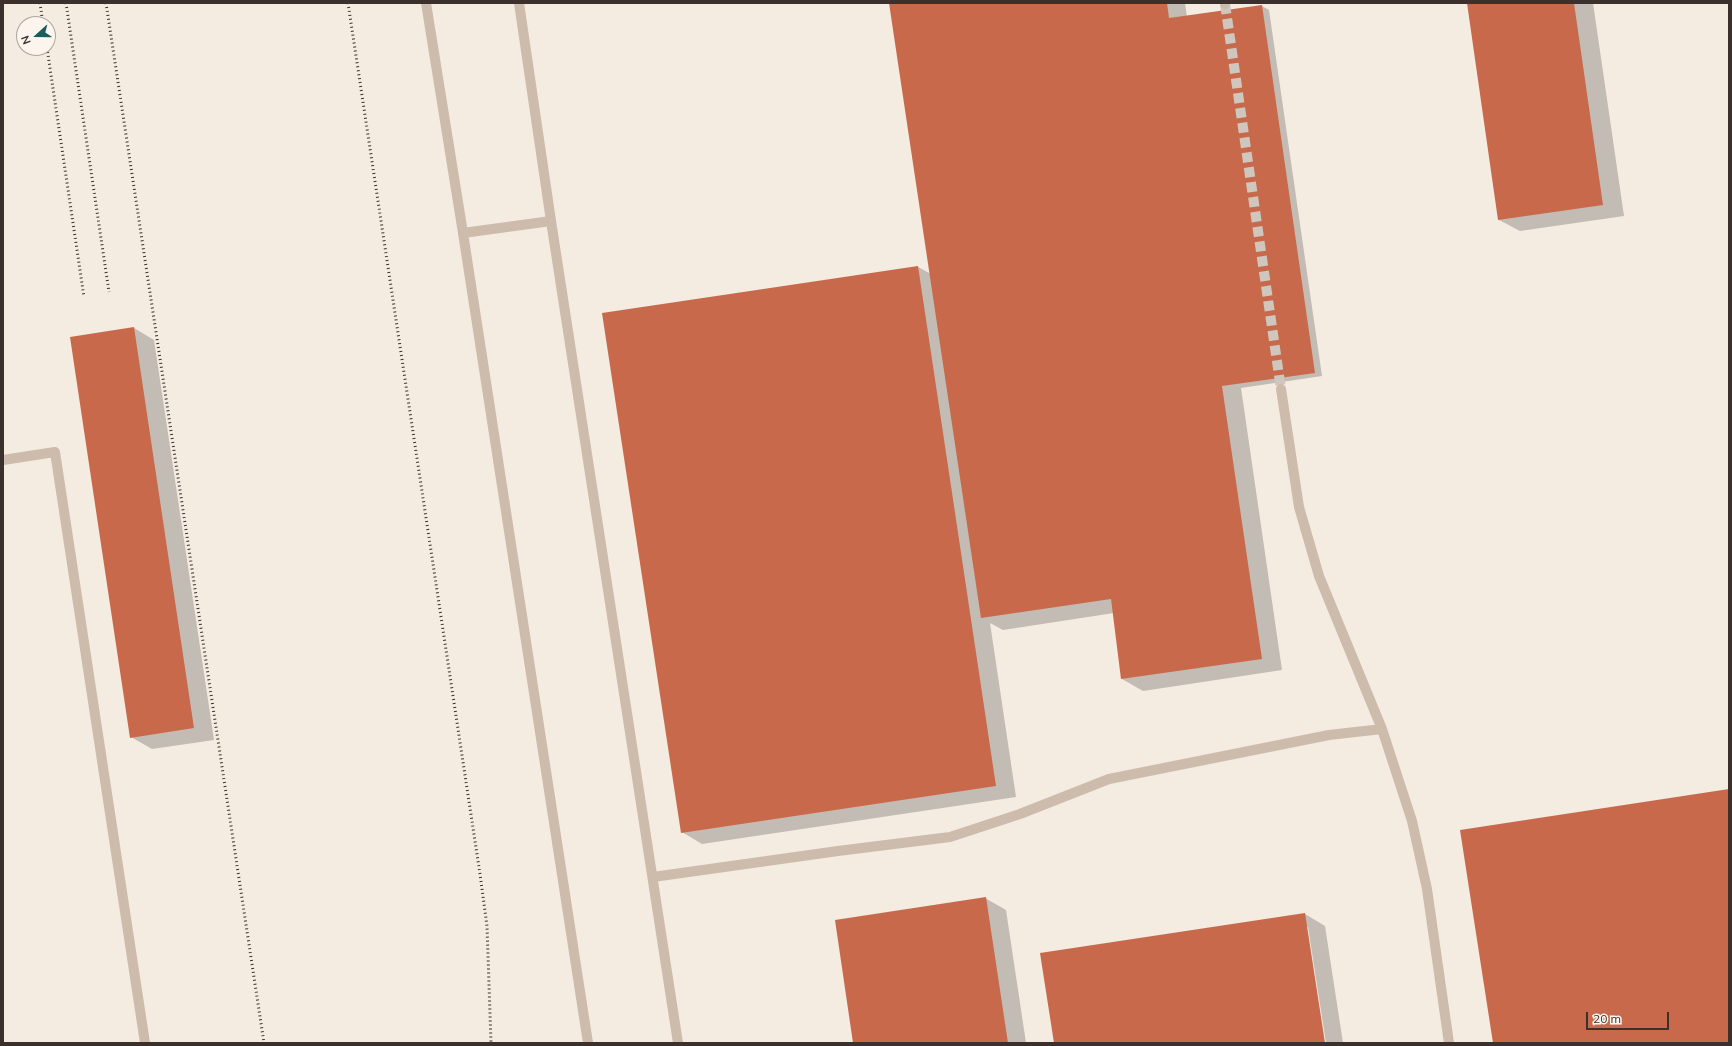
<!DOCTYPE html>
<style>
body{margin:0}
#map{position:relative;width:1732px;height:1046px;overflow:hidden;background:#f4ebe1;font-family:Mulish,sans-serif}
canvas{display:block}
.frame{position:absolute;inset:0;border:4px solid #3b302b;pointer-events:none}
.north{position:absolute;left:16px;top:16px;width:40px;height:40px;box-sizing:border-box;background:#fbf5ee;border:1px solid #aea6a0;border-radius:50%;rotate:249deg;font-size:11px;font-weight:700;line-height:16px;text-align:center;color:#3b302b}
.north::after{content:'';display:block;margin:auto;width:14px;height:18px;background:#1f5a5e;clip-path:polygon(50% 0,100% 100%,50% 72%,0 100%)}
.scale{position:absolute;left:1586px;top:1012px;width:83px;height:18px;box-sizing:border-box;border:2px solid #3b302b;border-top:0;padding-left:5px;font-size:12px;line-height:14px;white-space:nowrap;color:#3b302b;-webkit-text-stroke:3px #fbf5ee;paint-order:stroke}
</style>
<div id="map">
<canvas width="1732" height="1046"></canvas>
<div class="frame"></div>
<div class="north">N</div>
<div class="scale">20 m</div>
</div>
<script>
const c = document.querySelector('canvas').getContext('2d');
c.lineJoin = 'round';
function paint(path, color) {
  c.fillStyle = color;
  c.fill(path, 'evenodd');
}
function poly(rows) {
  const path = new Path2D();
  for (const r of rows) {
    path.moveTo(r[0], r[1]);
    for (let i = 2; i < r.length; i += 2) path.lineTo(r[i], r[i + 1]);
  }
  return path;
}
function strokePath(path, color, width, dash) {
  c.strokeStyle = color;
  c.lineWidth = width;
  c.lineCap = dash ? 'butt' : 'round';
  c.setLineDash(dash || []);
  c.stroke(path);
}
paint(poly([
 [890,3,1185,3,1187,17,1262,6,1269,10,1322,376,1241,388,1282,670,1143,691,1122,679,1114,613,1003,630,990,623,1016,797,702,844,682,832,918,267,931,274],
 [1468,3,1593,3,1624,216,1520,231,1499,220],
 [134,328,154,340,214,740,152,749,131,737],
 [985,898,1006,910,1026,1043,854,1043],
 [1305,914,1325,926,1343,1043,1326,1043,1308,927,1306,927,1324,1043,1055,1043]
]), '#0003');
paint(poly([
 [889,3,1167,3,1169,18,1262,5,1315,373,1222,386,1262,659,1121,679,1111,599,981,618],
 [1467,3,1574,3,1603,205,1498,220],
 [918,266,996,786,681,833,602,313],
 [134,327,194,728,130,738,70,337],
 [1729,789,1729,1043,1493,1043,1460,830],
 [986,897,1008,1043,853,1043,835,920],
 [1305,913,1325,1043,1054,1043,1040,953]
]), '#c8694b');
strokePath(poly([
 [1225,4,1281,389]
]), '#cfc6bd', 10, [10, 5]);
strokePath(poly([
 [426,3,463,233,588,1043],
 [519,3,551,221,678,1043],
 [1225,3,1225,4],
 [463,233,551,221],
 [1281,389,1299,507,1319,576,1382,729,1412,821,1427,889,1449,1043],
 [3,460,55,452,145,1043],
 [653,877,838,851,950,837,1020,814,1109,779,1329,735,1382,729]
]), '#cdbbac', 10);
strokePath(poly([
 [40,3,43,24],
 [66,3,109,292],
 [106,3,264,1043],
 [348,3,480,874,487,926,491,1043],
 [47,48,84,297]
]), '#3b302b', 3, [1, 3]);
</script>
